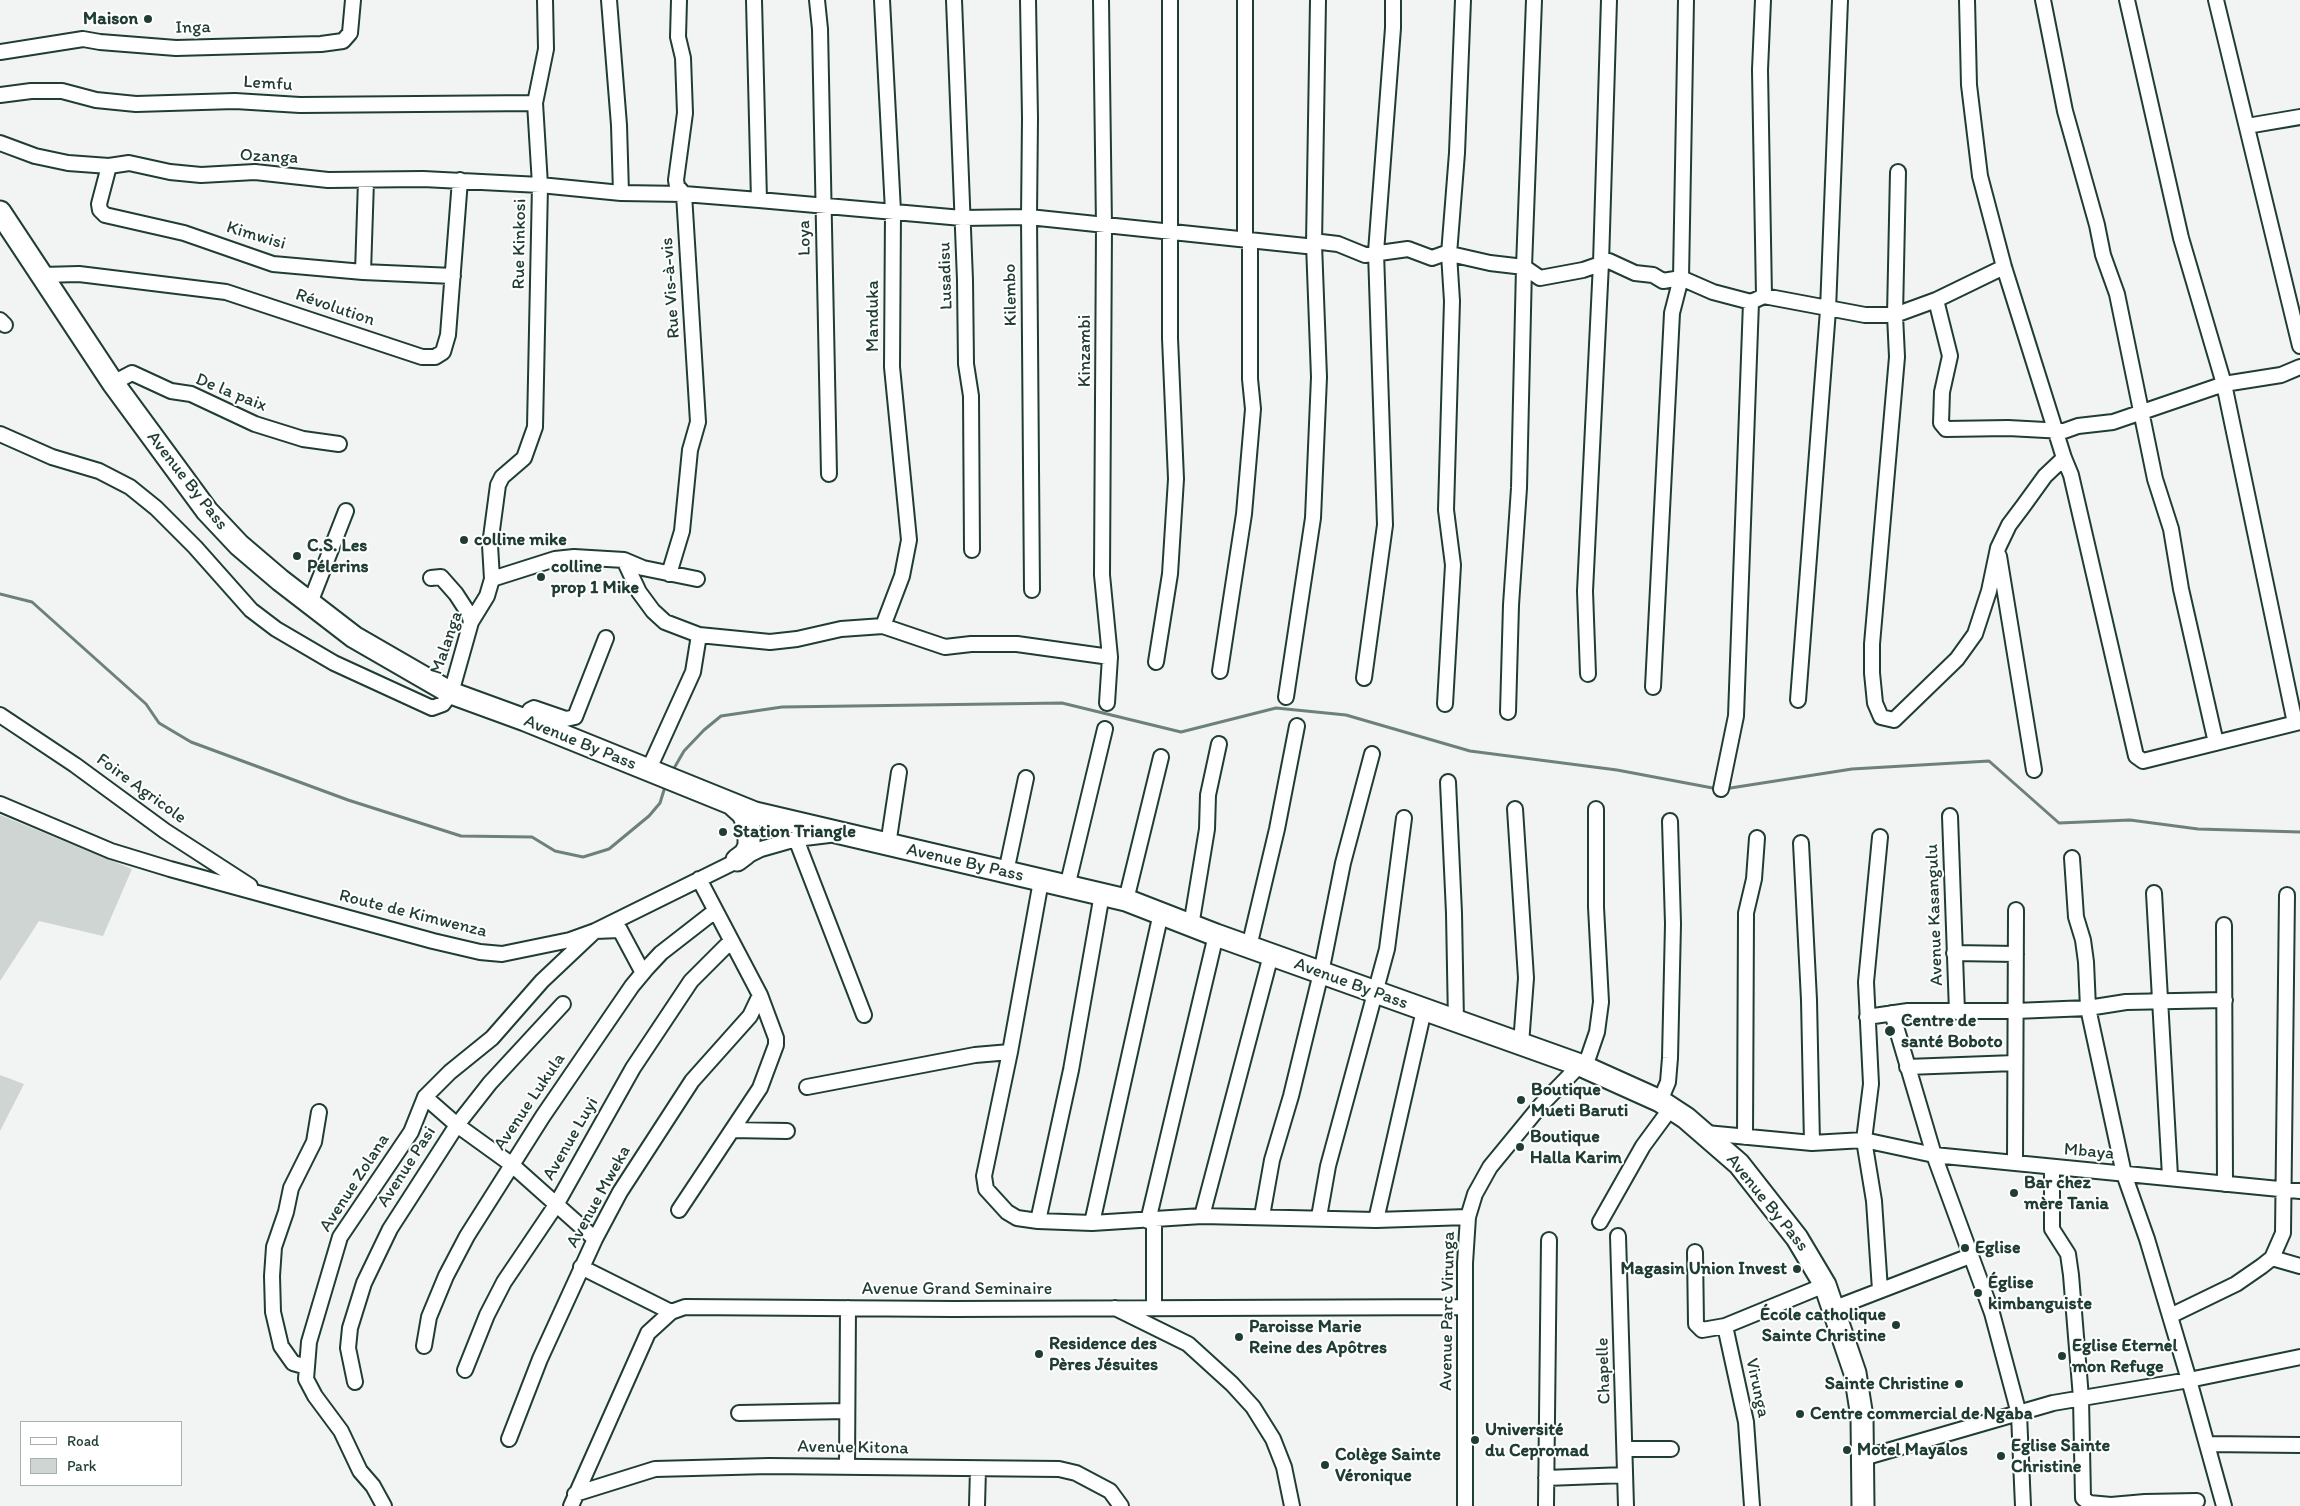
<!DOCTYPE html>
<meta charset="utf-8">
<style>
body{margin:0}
#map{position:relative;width:2300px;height:1506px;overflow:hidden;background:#f2f3f3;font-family:Itim,sans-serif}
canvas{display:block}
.legend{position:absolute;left:20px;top:1421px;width:162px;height:65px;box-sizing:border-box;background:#fff;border:1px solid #a5b1ae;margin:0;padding:6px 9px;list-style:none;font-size:15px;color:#1f3d34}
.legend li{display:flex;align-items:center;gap:10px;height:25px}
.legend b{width:25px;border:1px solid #a5b1ae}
</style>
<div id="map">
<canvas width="2300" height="1506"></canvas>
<ul class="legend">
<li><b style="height:6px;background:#fff"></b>Road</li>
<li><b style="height:14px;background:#ced5d3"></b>Park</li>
</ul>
</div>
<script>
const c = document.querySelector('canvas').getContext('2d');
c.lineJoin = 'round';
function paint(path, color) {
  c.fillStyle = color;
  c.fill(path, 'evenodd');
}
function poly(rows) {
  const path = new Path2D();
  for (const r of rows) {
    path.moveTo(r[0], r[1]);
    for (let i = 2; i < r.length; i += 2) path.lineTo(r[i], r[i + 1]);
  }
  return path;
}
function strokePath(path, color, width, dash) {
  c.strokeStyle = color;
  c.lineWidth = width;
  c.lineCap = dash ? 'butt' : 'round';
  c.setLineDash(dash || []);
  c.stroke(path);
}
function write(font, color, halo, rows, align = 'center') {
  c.font = font + ' Itim,sans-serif';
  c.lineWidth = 4;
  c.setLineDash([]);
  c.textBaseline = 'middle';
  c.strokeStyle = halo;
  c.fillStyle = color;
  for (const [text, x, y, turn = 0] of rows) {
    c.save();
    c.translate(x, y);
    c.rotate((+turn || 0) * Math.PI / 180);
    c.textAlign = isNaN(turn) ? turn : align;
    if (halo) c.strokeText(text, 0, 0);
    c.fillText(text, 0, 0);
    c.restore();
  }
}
paint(poly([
 [0,815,132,869,103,936,39,921,0,981],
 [0,1075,24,1084,0,1131]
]), '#ced5d3');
strokePath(poly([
 [0,594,32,602,146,704,159,723,191,742,348,800,461,836,532,837,555,851,583,857,609,849,649,816,660,803,664,790],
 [673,770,684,751,704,730,721,716,782,707,1062,703,1181,732,1276,708,1346,715,1470,751,1617,770,1718,789],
 [1724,789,1852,769,1989,761,2059,823,2130,820,2198,829,2300,832]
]), '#6d807b', 3);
const minor = poly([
 [609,0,619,125,621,193],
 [754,0,759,200],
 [817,0,820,29,829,474],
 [882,0,893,211,892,367,909,540,902,576,883,626],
 [954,0,965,280,966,364,971,396,972,550],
 [1028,0,1030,118,1029,217,1032,590],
 [1101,0,1104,226,1102,575,1110,657,1107,703],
 [1245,0,1245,239],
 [1763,0,1760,70,1764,296],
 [1967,0,1969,85,1980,176,2004,267,2064,458,2071,475,2136,756,2143,761,2300,722],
 [2043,0,2065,111,2097,225,2103,255,2117,294,2155,479,2171,529,2181,589,2216,743],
 [2127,0,2181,238,2224,384,2295,723],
 [2216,0,2300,346],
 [0,52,83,39,100,42,176,48,321,44,343,41,350,33,353,0],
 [0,95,31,91,62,91,96,100,136,104,235,101,300,105,535,103],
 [2247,126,2300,117],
 [0,143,35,156,68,163,109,166,129,163,170,172,201,175,255,172,328,180,423,179,540,185,621,193,684,194,759,200,962,218,1029,217,1306,246,1321,242,1338,244,1365,255,1408,249,1432,258,1446,253,1490,263,1524,267,1540,278,1583,270,1609,261,1635,273,1653,275,1663,281,1681,278,1713,292,1751,302,1764,296,1865,315,1895,315,1936,300,2004,267],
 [109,166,99,204,100,210,105,215,184,233,273,264,363,272,453,276],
 [1898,172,1895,315,1897,357,1872,644,1872,673,1875,703,1881,717,1894,720,1957,659,1975,634,1989,591,1998,548,2009,525,2024,505,2045,476,2064,458],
 [363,272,366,181],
 [42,275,79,274,226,292,422,357,435,357,443,352,448,335,460,180],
 [1936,300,1950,356,1942,392,1941,423,1946,429,2008,428,2064,431,2078,426,2113,422,2224,384,2281,375,2300,367],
 [0,320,5,325],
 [113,383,132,373,171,391,191,394,255,424,303,439,339,444],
 [0,434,52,457,99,471,130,487,156,508,195,547,251,610,276,629,334,663,432,708,443,704,451,693,471,622,487,596,492,579,555,559,574,557,624,560,643,568,697,579],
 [1999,556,2034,770],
 [624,560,639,592,653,611,665,622,699,635,770,642,797,639,841,629,883,626,945,647,971,644,1017,644,1110,657],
 [669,574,682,531,690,450,698,422,684,194,677,186,676,180,685,113,683,58,678,37,679,0],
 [431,578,441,577,456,594,469,614,471,622],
 [492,579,490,545,498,485,502,477,524,458,535,427,540,185,535,103,546,49,545,0],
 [310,603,346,511],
 [1156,662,1170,574,1176,479,1170,338,1170,0],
 [1220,671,1244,514,1253,409,1250,379,1250,240],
 [1588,674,1585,591,1601,263,1609,0],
 [1364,678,1385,525,1376,252,1393,28,1393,0],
 [1653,687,1672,313,1681,278,1686,0],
 [1286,697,1313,518,1319,377,1314,244,1318,0],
 [1798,700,1828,310,1840,0],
 [1445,704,1453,565,1446,510,1452,301,1449,254,1457,153,1463,0],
 [1508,712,1511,605,1519,488,1524,267,1534,0],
 [0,715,75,765,165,831,250,886],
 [525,720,530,710,534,708,566,719,575,717,606,638],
 [648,771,693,672,699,635],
 [1448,782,1454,913,1456,1022],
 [1721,789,1736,716,1751,302],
 [0,804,111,851,170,869,433,941,480,952,502,954,570,940,595,931,761,849,796,839,829,835],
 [1515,809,1526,978,1521,1044],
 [1950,816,1957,1012],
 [796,839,864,1015],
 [1801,843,1809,1000,1812,1143],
 [888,845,899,772],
 [2072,858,2076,917,2083,940,2086,962,2088,1008,2124,1174,2147,1239,2189,1380,2224,1506],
 [1006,872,1026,778],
 [1041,881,1010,1052,984,1176,986,1189,1007,1212,1017,1218,1038,1221,1092,1223,1202,1216,1376,1220,1468,1217],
 [1067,887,1105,729],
 [2154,893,2170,1176],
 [1126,900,1161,757],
 [2224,925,2225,1184],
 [1191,926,1207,829,1208,795,1219,744],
 [1249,947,1277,829,1297,726],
 [1954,953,2016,954],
 [1892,1013,1934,1155,1992,1313,2019,1414,2023,1506],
 [1867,1017,1908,1011,2015,1011,2088,1008,2126,1002,2225,1000],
 [1585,1067,1597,1032,1601,1002,1596,907,1596,809],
 [1907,1067,2015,1063],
 [807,1087,975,1055,1010,1052],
 [425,1097,457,1125,511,1164,595,1239],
 [1660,1101,1668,1082,1670,1058,1673,924,1670,821],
 [732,1130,787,1131],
 [1706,1133,1812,1143,1864,1140,1934,1155,2300,1191],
 [1745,1137,1746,913,1754,879,1757,838],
 [2015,1162,2016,910],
 [2052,1167,2052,1229,2068,1254,2071,1275,2081,1398,2083,1498,2089,1503,2111,1505,2145,1502,2146,1506],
 [679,1210,760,1088,776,1045,776,1038,760,995,699,879],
 [1202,1216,1271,955],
 [1262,1216,1272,1160,1291,1096,1321,973,1343,863,1372,754],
 [1319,1217,1328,1166,1387,949,1404,818],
 [1376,1220,1424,1010],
 [1038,1221,1071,1070,1102,894],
 [1148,1221,1216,935],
 [1154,1221,1154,1307],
 [1600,1222,1643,1146,1671,1108],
 [1092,1223,1161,913],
 [1618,1236,1626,1506],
 [1695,1252,1696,1324,1702,1330,1725,1326],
 [2272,1258,2300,1266],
 [581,1267,671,1312],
 [1880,1290,1874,1201,1864,1140,1871,1084,1866,982,1880,837],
 [1115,1308,1188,1344,1232,1384,1253,1407,1273,1439,1284,1467,1292,1506],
 [1835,1308,1970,1256],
 [2170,1316,2236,1284,2262,1266,2272,1258,2283,1233,2287,895],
 [424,1346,429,1317,446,1276,467,1236,543,1116,632,986,647,968,661,953,715,911],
 [307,1367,293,1363,281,1346,273,1312,272,1276,274,1247,286,1212,291,1188,314,1142,319,1112],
 [465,1370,487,1315,504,1282,556,1205,633,1068,691,981,731,941],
 [355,1382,348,1348,350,1328,364,1283,390,1229,457,1125,490,1083,563,1004],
 [739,1413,847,1411],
 [509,1439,540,1359,595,1239,620,1192,692,1081,750,1016,760,995],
 [2207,1444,2300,1445],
 [1625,1449,1671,1449],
 [1863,1458,2053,1403,2189,1380,2300,1357],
 [847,1467,848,1308],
 [1546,1478,1625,1475],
 [575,1494,655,1469,769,1466,1059,1469,1076,1473,1110,1491,1121,1506],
 [2145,1502,2197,1501],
 [384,1506,373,1486,360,1471,341,1431,315,1396,306,1379,309,1342,340,1237,411,1132,425,1097,450,1072,492,1038,542,981,595,931,620,930,643,973],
 [571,1506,648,1333,671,1312,685,1307,953,1309,1465,1307],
 [977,1506,978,1469],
 [1465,1506,1465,1263,1468,1217,1475,1194,1490,1167,1541,1105,1580,1065],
 [1546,1506,1549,1240],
 [1752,1506,1746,1422,1725,1326,1825,1285]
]);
const highway = poly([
 [0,212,113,383,207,511,239,545,280,580,354,637,451,693,525,720,755,813,1126,900,1216,935,1580,1065,1660,1101,1686,1118,1739,1164,1797,1238,1825,1285,1855,1373,1862,1417,1863,1506],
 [733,805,743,814,749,827,749,846,745,854,737,860]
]);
strokePath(minor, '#1f3d34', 18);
strokePath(highway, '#1f3d34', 25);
strokePath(minor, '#fff', 14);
strokePath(highway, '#fff', 21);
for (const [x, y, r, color] of [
 [148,19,5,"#1f3d34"],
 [464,540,5,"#1f3d34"],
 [297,556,5,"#1f3d34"],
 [541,577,5,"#1f3d34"],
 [723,832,5,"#1f3d34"],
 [1890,1031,6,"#1f3d34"],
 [1521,1100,5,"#1f3d34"],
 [1520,1147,5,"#1f3d34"],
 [2014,1193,5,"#1f3d34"],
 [1965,1248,5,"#1f3d34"],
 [1797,1269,5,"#1f3d34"],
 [1978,1293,5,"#1f3d34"],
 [1896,1325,5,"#1f3d34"],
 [1239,1337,5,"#1f3d34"],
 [1039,1354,5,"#1f3d34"],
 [2062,1356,5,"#1f3d34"],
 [1959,1384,5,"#1f3d34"],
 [1800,1414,5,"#1f3d34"],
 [1475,1440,5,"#1f3d34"],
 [1847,1450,5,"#1f3d34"],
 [2001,1456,5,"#1f3d34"],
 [1325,1465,5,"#1f3d34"]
]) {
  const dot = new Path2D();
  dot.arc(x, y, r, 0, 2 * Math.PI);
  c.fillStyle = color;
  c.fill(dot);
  strokePath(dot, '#fff', 2);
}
write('bold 18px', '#1f3d34', '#fff', [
 ["Maison",138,19,"right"],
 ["colline mike",474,540],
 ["C.S. Les",307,546],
 ["Pélerins",307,567],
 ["colline",551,567],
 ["prop 1 Mike",551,588],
 ["Station Triangle",733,832],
 ["Centre de",1901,1021],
 ["santé Boboto",1901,1042],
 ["Boutique",1531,1090],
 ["Mueti Baruti",1531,1111],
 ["Boutique",1530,1137],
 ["Halla Karim",1530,1158],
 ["Bar chez",2024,1183],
 ["mère Tania",2024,1204],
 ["Eglise",1975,1248],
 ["Magasin Union Invest",1787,1269,"right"],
 ["Église",1988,1283],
 ["kimbanguiste",1988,1304],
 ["École catholique",1886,1315,"right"],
 ["Sainte Christine",1886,1336,"right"],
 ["Paroisse Marie",1249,1327],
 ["Reine des Apôtres",1249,1348],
 ["Residence des",1049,1344],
 ["Pères Jésuites",1049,1365],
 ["Eglise Eternel",2072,1346],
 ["mon Refuge",2072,1367],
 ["Sainte Christine",1949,1384,"right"],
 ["Centre commercial de Ngaba",1810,1414],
 ["Université",1485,1430],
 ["du Cepromad",1485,1451],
 ["Eglise Sainte",2011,1446],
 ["Christine",2011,1467],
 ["Motel Mayalos",1857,1450],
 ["Colège Sainte",1335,1455],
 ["Véronique",1335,1476]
], 'left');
write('18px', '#1f3d34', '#fff', [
 ["Inga",193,28,-1],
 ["Lemfu",268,84,4],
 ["Ozanga",269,157,3],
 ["Kimwisi",256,236,17],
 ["Loya",805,238,-91],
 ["Rue Kinkosi",520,244,-89],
 ["Lusadisu",946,276,-92],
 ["Rue Vis-à-vis",671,288,-94],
 ["Kilembo",1011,295,-91],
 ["Révolution",335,308,19],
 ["Manduka",873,316,-90],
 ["Kinzambi",1085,351,-90],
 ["De la paix",231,393,22],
 ["Avenue By Pass",187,481,52],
 ["Malanga",447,643,-71],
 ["Avenue By Pass",580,743,22],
 ["Foire Agricole",141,789,36],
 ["Avenue By Pass",965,863,13],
 ["Route de Kimwenza",413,914,14],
 ["Avenue Kasangulu",1935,915,-92],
 ["Avenue By Pass",1351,984,20],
 ["Avenue Lukula",530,1102,-56],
 ["Avenue Luyi",571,1139,-60],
 ["Mbaya",2089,1152,5],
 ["Avenue Pasi",407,1167,-57],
 ["Avenue Zolana",355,1183,-57],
 ["Avenue Mweka",599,1197,-61],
 ["Avenue By Pass",1767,1203,51],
 ["Avenue Grand Seminaire",957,1289],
 ["Avenue Parc Virunga",1448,1311,-89],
 ["Chapelle",1604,1371,-92],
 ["Virunga",1757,1388,78],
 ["Avenue Kitona",853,1448,1]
]);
</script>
